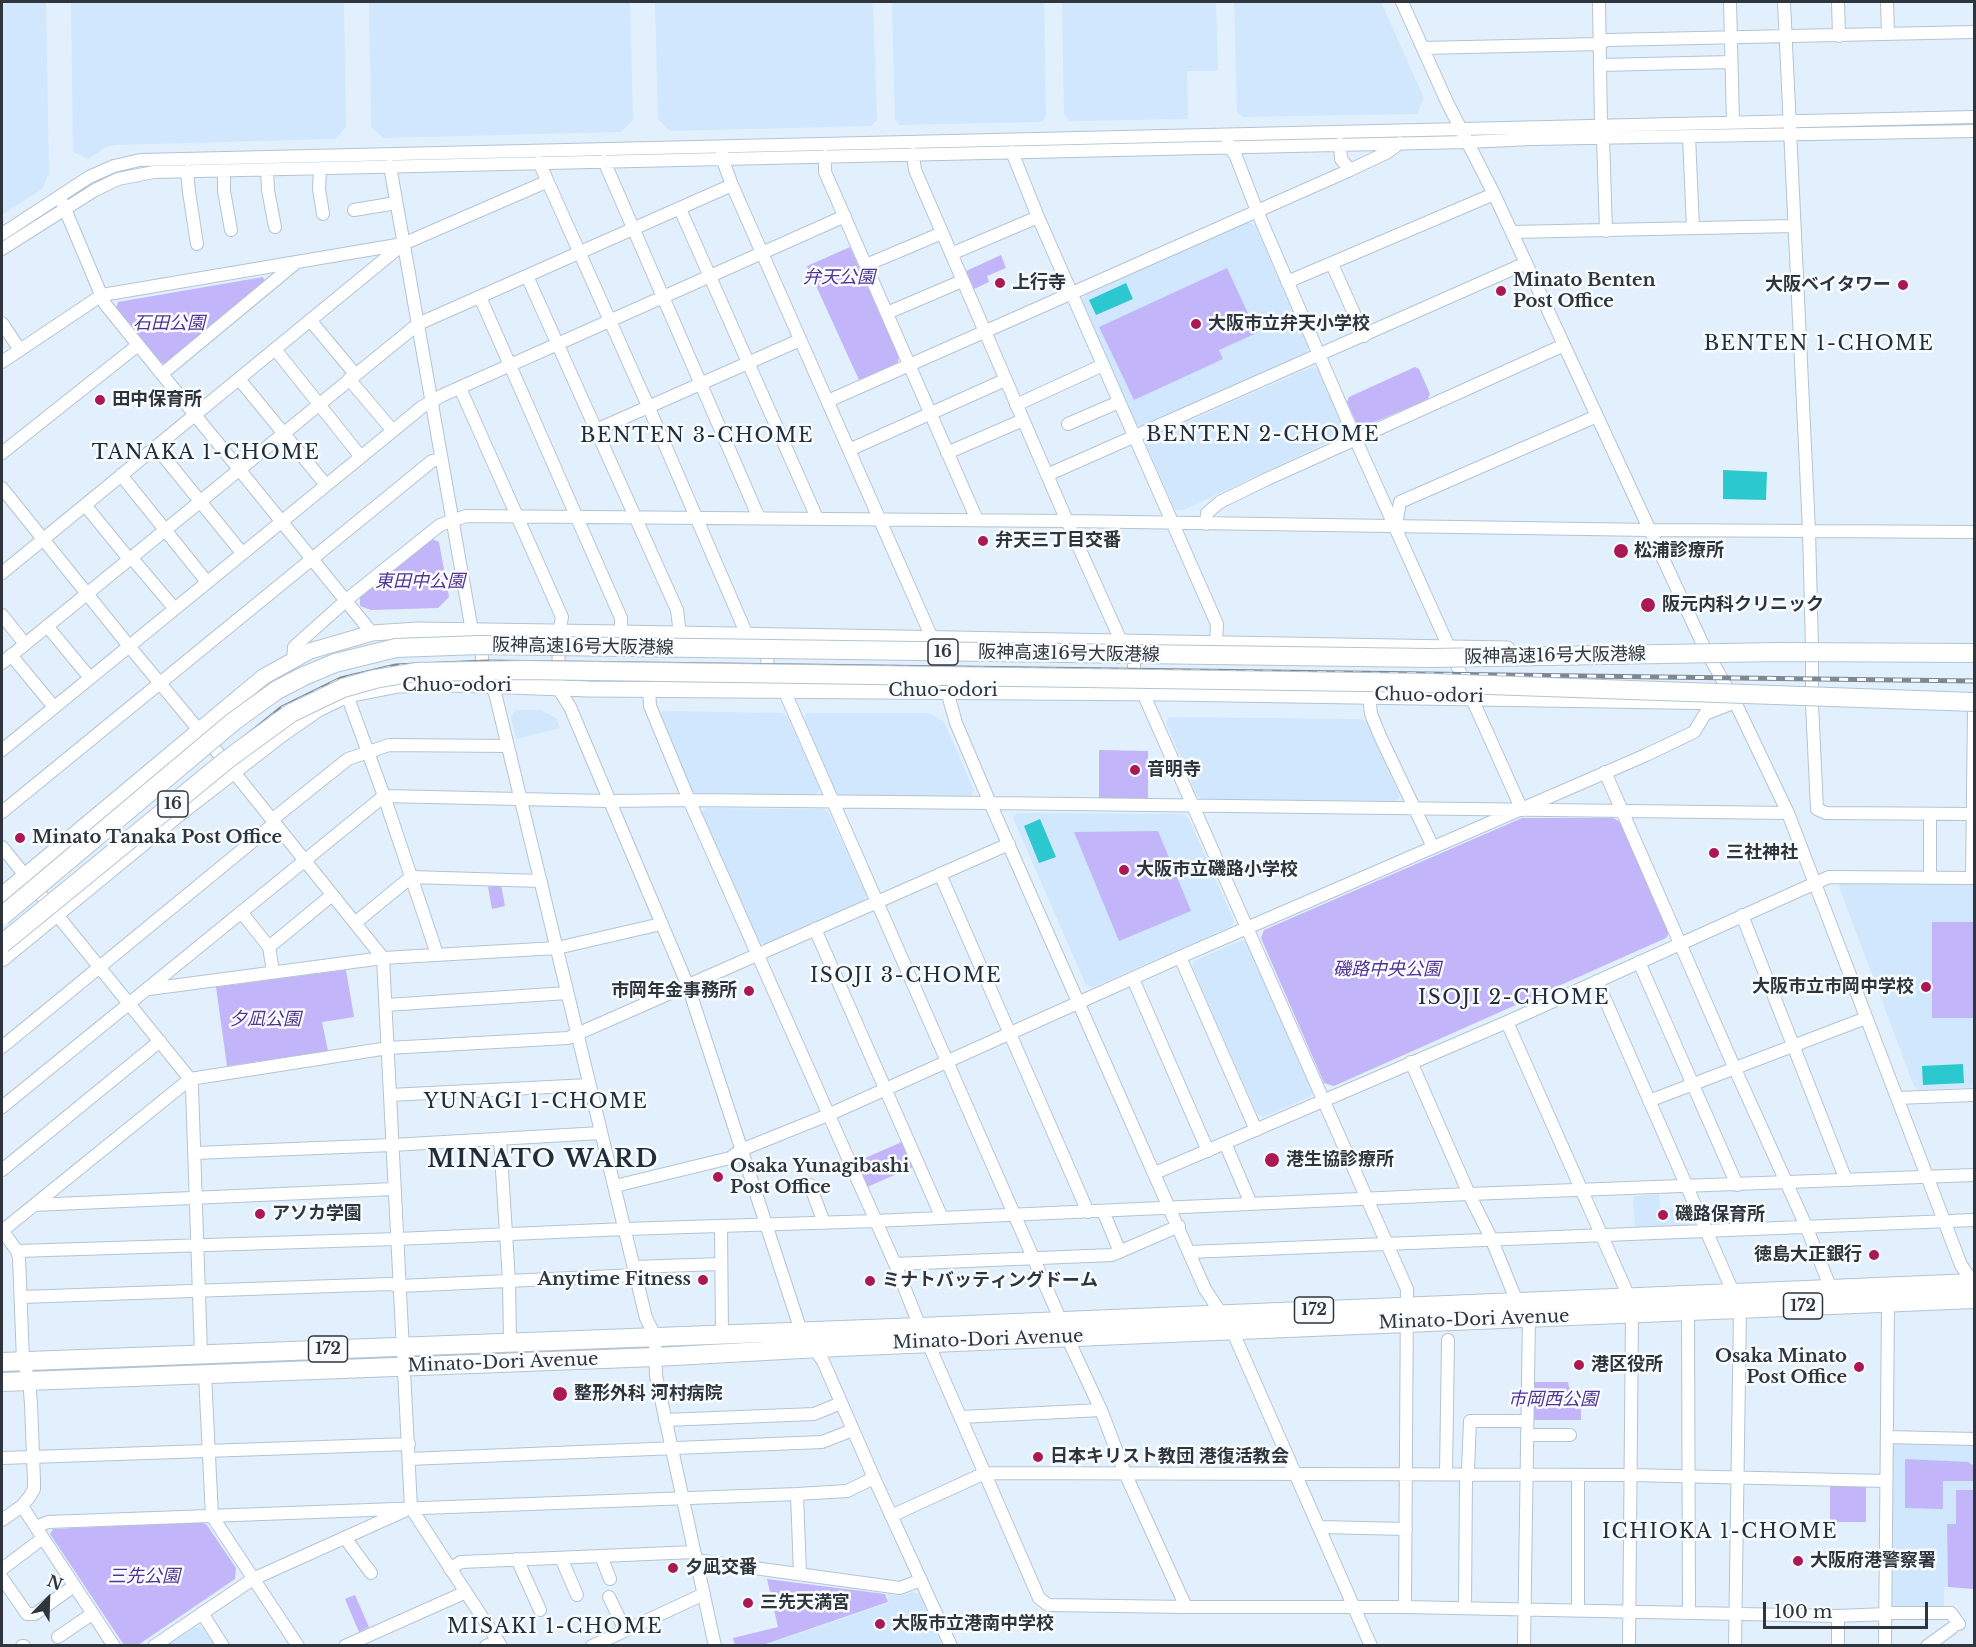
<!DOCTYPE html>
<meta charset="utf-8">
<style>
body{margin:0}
#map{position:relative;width:1976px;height:1647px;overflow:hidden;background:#e2f0fd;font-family:"Libre Baskerville",serif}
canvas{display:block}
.frame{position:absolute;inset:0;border:3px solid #2f353c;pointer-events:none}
.north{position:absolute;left:18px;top:1569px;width:60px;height:60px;-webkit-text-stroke:4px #f8fcff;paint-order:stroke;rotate:23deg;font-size:16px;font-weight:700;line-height:24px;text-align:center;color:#2f353c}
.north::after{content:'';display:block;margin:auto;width:21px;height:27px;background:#2f353c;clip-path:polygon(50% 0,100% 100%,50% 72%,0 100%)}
.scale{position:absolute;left:1763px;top:1602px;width:165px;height:27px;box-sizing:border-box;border:3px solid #2f353c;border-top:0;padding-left:8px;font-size:18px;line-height:21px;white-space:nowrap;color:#2f353c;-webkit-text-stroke:4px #f8fcff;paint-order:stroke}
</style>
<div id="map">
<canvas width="1976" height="1647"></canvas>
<div class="frame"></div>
<div class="north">N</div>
<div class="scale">100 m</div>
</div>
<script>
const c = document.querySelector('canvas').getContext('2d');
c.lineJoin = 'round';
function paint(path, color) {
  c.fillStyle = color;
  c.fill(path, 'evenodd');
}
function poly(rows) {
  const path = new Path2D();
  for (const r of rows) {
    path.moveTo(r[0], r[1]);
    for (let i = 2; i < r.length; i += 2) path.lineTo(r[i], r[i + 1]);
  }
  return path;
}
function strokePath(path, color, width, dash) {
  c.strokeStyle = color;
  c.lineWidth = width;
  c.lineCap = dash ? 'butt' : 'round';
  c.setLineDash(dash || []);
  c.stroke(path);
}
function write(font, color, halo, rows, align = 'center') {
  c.font = font + ' "Libre Baskerville","Noto Sans JP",serif';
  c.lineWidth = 5;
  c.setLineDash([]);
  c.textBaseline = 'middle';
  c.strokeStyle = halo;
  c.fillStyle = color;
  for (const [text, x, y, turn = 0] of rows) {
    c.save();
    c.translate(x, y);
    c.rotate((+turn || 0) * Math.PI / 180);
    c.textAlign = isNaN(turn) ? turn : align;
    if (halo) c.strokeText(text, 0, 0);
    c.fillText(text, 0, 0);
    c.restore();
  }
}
paint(poly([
 [2,2,46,2,49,174,42,189,2,215],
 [71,2,344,2,346,127,335,139,115,145,106,147,88,159,73,152],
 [369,2,630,2,633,120,621,132,383,138,371,127],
 [655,2,873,2,877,120,871,126,670,131,658,119],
 [892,2,1044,2,1046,116,1041,122,900,125,895,120],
 [1062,2,1216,2,1218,71,1187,71,1188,119,1070,121,1064,115],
 [1234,2,1381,2,1424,98,1417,114,1243,117,1237,111],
 [1248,222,1255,225,1309,348,1306,354,1143,427,1136,424,1082,300,1085,295],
 [1312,367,1318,369,1345,430,1343,435,1184,510,1175,510,1146,444,1148,439],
 [516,710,541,710,556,718,560,728,516,739,511,717],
 [662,711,782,713,787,716,820,789,816,795,698,795,692,791,659,717],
 [807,713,929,713,944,722,974,790,971,796,842,796,836,793,804,718],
 [1169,717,1361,719,1368,723,1400,796,1397,801,1204,800,1197,796,1166,723],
 [706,808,824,809,829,813,866,894,864,901,765,945,759,942,702,813],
 [1016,813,1184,814,1189,819,1234,921,1230,927,1093,987,1086,985,1013,818],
 [1842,881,1974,883,1974,1087,1919,1090,1914,1086,1839,887],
 [1242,940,1248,943,1312,1092,1310,1097,1263,1117,1257,1114,1192,966,1194,961],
 [1659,1194,1660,1208,1688,1207,1694,1222,1692,1226,1635,1229,1633,1196],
 [1892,1442,1974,1443,1974,1490,1956,1490,1956,1524,1947,1524,1948,1587,1944,1587,1944,1611,1891,1610],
 [913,1592,920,1594,942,1645,765,1645,889,1603,887,1594,903,1595],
 [196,1627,203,1629,214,1645,168,1645]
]), '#d0e7fd');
paint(poly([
 [850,247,899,357,897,364,859,380,807,266],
 [1001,255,1006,268,987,276,989,282,974,289,966,271],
 [1227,268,1257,333,1219,350,1223,359,1134,400,1099,327],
 [263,277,266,283,167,363,161,363,116,308,118,302],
 [1415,367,1419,369,1430,394,1428,399,1363,427,1357,424,1347,402,1349,397],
 [432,539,439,542,449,597,438,608,371,610,360,606,360,597],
 [1099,750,1148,751,1148,799,1099,798],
 [1522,818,1613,818,1620,822,1669,933,1666,938,1334,1086,1324,1083,1261,938,1264,930],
 [1158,831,1191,911,1119,941,1074,832],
 [501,885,505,906,492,909,488,887],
 [1932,922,1974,922,1974,1034,1974,1018,1932,1018],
 [346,970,354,1017,322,1022,328,1051,227,1066,216,987],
 [904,1141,915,1166,867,1187,856,1162],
 [1535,1382,1568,1382,1569,1387,1577,1393,1581,1393,1581,1420,1534,1420],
 [1905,1459,1968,1462,1974,1466,1974,1481,1943,1481,1943,1509,1905,1508],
 [1830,1485,1866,1485,1866,1522,1830,1522],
 [1956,1490,1974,1490,1974,1589,1948,1587,1947,1524,1956,1524],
 [201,1522,207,1525,236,1568,235,1579,138,1645,124,1645,50,1534,53,1529],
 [767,1579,885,1594,888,1602,763,1645,735,1645,733,1638,778,1627],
 [355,1595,369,1627,359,1632,345,1599]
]), '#c3b5fa');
paint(poly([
 [1126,283,1133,299,1096,315,1089,300],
 [1723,470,1767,472,1766,500,1723,499],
 [1040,819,1056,857,1039,863,1024,826],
 [1963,1064,1964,1083,1923,1085,1922,1066]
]), '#2bc9cf');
const minor = poly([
 [1402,2,1447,102,1494,194,1705,649,1735,702,1788,813,1961,1265,1974,1284],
 [1599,2,1601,125],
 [1730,2,1733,122],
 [1784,2,1809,531,1812,647,1812,704,1817,809,1826,813,1974,814],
 [1838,2,1839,36],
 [1887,2,1888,34],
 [1423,48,1599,44,1607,40,1974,32],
 [1600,65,1731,62],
 [1689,136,1693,228],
 [1603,137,1606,231],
 [1228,142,1228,147,1235,154,1257,211,1355,438,1522,810],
 [1340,144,1341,159,1350,170],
 [1012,152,1038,217,1217,624,1216,643],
 [722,153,722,158,732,185,932,638,956,723,987,796,1205,1289,1232,1330,1239,1346,1371,1646],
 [913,154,915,170,1067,521,1121,641,1134,653,1134,681,1143,693,1407,1289,1405,1607],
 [825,156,825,172,977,520],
 [604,161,759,518],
 [539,162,649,408,747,635,767,649,768,677,784,690,1061,1321],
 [390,166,472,631,481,645,483,672,492,685,496,697,646,1318,655,1336,656,1376,715,1646],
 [320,168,319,189,323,214],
 [267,169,268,190,275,227],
 [224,170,224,191,231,230],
 [187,171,189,192,197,244],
 [62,202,105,304,372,633],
 [680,209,817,518],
 [354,210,396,203],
 [1512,232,1793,226],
 [2,234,89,177,114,166,140,160,1974,117],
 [2,249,95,190,118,179,154,172,1467,142,1532,139,1974,131],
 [951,254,1038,217],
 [1332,264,1364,336],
 [866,265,942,233],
 [527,276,677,610,680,634],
 [1287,282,1494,194],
 [480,297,621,618,621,633],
 [887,313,962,281],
 [310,320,355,374],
 [2,323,20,350],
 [275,349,361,457],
 [2,362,102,295,403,244,546,182],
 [162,374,297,262],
 [239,379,326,485],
 [349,379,393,431],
 [460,388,562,617,559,633,558,688,570,707,688,986,801,1331,823,1361,874,1478,951,1646],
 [828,401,1350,170,1386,153,1400,143],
 [1016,405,1103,365],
 [1068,424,1119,402],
 [596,430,800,340],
 [156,447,242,553],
 [849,450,1005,380],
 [2,453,138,345],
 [947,453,1023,420],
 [121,475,207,582],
 [1047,475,1526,263],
 [2,488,129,646,233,771,383,958,411,1508,501,1646],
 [85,505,129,559],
 [1206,524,1207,513,1220,502,1265,480,1564,345],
 [1396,525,1400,502,1597,416],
 [131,557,174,608],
 [2,573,402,245],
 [2,615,25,644],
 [47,626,90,678],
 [11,655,54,707],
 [293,661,294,647,350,597,440,525,466,516,1067,521,1650,530,1974,532],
 [2,663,418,324,732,185],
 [649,689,650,706,689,800,895,1264,920,1327],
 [347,695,384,796,437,954],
 [1369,695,1371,714,1380,736,1433,847],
 [2,750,422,407,443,395,845,216],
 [1605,772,1735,1069,1806,1226,1831,1289],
 [2,812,432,461,441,459],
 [273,819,348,759,389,745,508,746],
 [2,847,190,1079,192,1087,201,1354],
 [940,874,1088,1212],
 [1930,878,1930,815],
 [1972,878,1974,710],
 [241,912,269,947,273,972],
 [1742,915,1846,1180],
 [355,923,411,877,541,881],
 [815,929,942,1218],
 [269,947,332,895],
 [1180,957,1256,1130],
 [1639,962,1737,1185],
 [1133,979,1208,1151],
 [1597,981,1740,1308,1735,1646],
 [149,989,383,958,557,948,661,924],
 [386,1005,567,993],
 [1507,1022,1629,1297,1632,1313,1629,1646],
 [2,1047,275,823],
 [1411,1062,1469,1194,1491,1238,1517,1302],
 [390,1095,589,1085],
 [1897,1098,1974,1095],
 [1649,1101,1866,1018],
 [2,1107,384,796,608,801,689,800,990,803,1788,813],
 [500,1139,509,1281,510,1341],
 [1225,1143,1251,1204],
 [195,1153,392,1145,601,1133],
 [2,1170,160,1041],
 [1155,1173,1507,1022,1829,877,1974,878],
 [810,1185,824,1223],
 [615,1186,730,1158,741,1150,828,1115,1180,957,1646,755,1694,732,1705,714,1733,703],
 [34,1205,394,1189],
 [1103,1211,1120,1252],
 [721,1226,722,1334],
 [2,1230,17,1251,19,1257,23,1361,29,1380,31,1404,34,1481,34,1489,30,1496,22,1506,2,1520],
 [2,1231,190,1079,388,1048,568,1038,1009,844],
 [17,1251,397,1239,625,1229,875,1221,1469,1194,1974,1175],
 [1189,1252,1974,1220],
 [895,1264,1112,1255,1179,1226],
 [634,1267,721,1264],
 [22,1297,390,1284,400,1286,636,1275],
 [1688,1311,1689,1612],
 [1067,1337,1101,1410,1125,1473,1186,1607],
 [928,1343,1039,1598,1048,1605,1186,1607,1405,1607,1838,1616,1885,1614],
 [205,1375,212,1516,298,1646],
 [961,1417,1101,1410],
 [665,1420,814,1414,841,1403],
 [1527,1435,1570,1435],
 [1887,1437,1974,1439],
 [2,1458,409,1444],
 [409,1459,822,1442,853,1430],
 [1446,1474,1448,1340],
 [797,1494,800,1574],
 [22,1506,114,1646],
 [891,1516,985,1473,1632,1475,1886,1481],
 [36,1527,48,1522,797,1494,847,1491,874,1478],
 [1320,1527,1406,1529],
 [345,1538,371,1573],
 [601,1556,610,1579],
 [561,1558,577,1595],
 [517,1559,540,1610],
 [696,1560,900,1588,921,1580],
 [2,1569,43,1538],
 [450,1569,461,1562,694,1552],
 [2,1578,27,1614,35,1614,74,1586],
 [609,1597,625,1630],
 [1465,1608,1466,1475,1468,1470,1470,1421,1527,1421],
 [1578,1611,1578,1476],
 [202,1613,223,1646],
 [1885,1613,1951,1613,1959,1624],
 [58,1637,92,1614],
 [22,1646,24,1646],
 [154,1646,253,1579,404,1511],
 [345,1646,466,1592],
 [486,1646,498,1641],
 [592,1646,704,1594],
 [1524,1646,1529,1317],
 [1838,1646,1838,1616],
 [1885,1646,1888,1302],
 [1927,1646,1952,1628]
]);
const major = poly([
 [2,895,263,677,310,651,372,633,418,630,621,633,1507,649],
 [2,959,181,812,282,734,318,709,347,695,399,685,457,684,588,689,1168,693,1728,702]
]);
const highway = poly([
 [2,1362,920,1327,1974,1283],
 [2,1382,656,1357,838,1347,1974,1299]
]);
strokePath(minor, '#b3c4d3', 14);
strokePath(major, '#b3c4d3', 17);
strokePath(highway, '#b3c4d3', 20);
strokePath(minor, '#fff', 12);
strokePath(major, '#fff', 15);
strokePath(highway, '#fff', 18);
const rail = poly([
 [2,935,282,708,341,679,396,666,487,662,1974,681]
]);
strokePath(rail, '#7f8892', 5);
strokePath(rail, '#f8fcff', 3, [9]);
const highwayBridge = poly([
 [2,916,234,721,277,690,304,676,335,663,396,648,479,645,1431,658,1779,652,1974,653],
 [2,944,228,759,291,713,343,688,375,679,416,672,524,670,1431,683,1974,702]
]);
strokePath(highwayBridge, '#b3c4d3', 20, []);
strokePath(highwayBridge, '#fff', 18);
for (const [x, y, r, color] of [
 [1000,283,6,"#aa1953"],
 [1903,285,6,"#aa1953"],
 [1501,291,6,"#aa1953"],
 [1196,324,6,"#aa1953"],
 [100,400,6,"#aa1953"],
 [983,541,6,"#aa1953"],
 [1621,551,8,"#aa1953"],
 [1648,605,8,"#aa1953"],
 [1135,770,6,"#aa1953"],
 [20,838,6,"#aa1953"],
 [1714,853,6,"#aa1953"],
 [1124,870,6,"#aa1953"],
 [1926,987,6,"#aa1953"],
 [749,991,6,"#aa1953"],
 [1272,1160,8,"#aa1953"],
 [718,1177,6,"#aa1953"],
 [260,1214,6,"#aa1953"],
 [1663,1215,6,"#aa1953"],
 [1874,1255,6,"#aa1953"],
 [703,1280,6,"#aa1953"],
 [870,1281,6,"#aa1953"],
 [1579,1365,6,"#aa1953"],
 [1859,1367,6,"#aa1953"],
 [560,1394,8,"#aa1953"],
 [1038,1457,6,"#aa1953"],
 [1798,1561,6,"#aa1953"],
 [673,1568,6,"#aa1953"],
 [748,1603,6,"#aa1953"],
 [880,1624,6,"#aa1953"]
]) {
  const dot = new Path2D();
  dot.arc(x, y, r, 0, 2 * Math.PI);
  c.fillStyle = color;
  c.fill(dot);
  strokePath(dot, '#f8fcff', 2);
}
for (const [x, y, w] of [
 [943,652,30],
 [173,804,30],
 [1803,1306,39],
 [1314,1310,39],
 [328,1349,39]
]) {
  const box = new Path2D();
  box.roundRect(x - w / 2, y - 13, w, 26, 4.5);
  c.fillStyle = '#f8fcff';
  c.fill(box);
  strokePath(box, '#2f353c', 1.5);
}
write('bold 16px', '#2f353c', null, [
 ["16",943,652],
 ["16",173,804],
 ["172",1803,1306],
 ["172",1314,1310],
 ["172",328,1349]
]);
write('italic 18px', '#523294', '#f8fcff', [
 ["弁天公園",839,278],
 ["石田公園",169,324],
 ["東田中公園",420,582],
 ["磯路中央公園",1387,970],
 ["夕凪公園",265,1020],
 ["市岡西公園",1553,1400],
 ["三先公園",144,1577]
]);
write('bold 18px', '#2f353c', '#f8fcff', [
 ["Minato Benten",1513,281],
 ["Post Office",1513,302],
 ["上行寺",1012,283],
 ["大阪ベイタワー",1891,285,"right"],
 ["大阪市立弁天小学校",1208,324],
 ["田中保育所",112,400],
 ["弁天三丁目交番",995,541],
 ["松浦診療所",1634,551],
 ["阪元内科クリニック",1662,605],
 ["音明寺",1147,770],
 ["Minato Tanaka Post Office",32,838],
 ["三社神社",1726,853],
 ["大阪市立磯路小学校",1136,870],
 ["大阪市立市岡中学校",1914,987,"right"],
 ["市岡年金事務所",737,991,"right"],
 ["港生協診療所",1286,1160],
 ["Osaka Yunagibashi",730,1167],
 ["Post Office",730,1188],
 ["アソカ学園",272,1214],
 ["磯路保育所",1675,1215],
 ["徳島大正銀行",1862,1255,"right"],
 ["Anytime Fitness",691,1280,"right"],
 ["ミナトバッティングドーム",882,1281],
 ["Osaka Minato",1847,1357,"right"],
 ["Post Office",1847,1378,"right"],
 ["港区役所",1591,1365],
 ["整形外科 河村病院",574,1394],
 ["日本キリスト教団 港復活教会",1050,1457],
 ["大阪府港警察署",1810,1561],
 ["夕凪交番",685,1568],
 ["三先天満宮",760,1603],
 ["大阪市立港南中学校",892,1624]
], 'left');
write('18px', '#2f353c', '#f8fcff', [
 ["阪神高速16号大阪港線",583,647,1],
 ["阪神高速16号大阪港線",1069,654,1],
 ["阪神高速16号大阪港線",1555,656,-1],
 ["Chuo-odori",457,686],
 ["Chuo-odori",943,691],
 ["Chuo-odori",1429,696,1],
 ["Minato-Dori Avenue",1474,1320,-2],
 ["Minato-Dori Avenue",988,1340,-2],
 ["Minato-Dori Avenue",503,1363,-2]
]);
c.letterSpacing = '1.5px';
write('20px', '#212e3a', '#f8fcff', [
 ["BENTEN 1-CHOME",1819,344],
 ["BENTEN 2-CHOME",1263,435],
 ["BENTEN 3-CHOME",697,436],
 ["TANAKA 1-CHOME",206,453],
 ["ISOJI 3-CHOME",906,976],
 ["ISOJI 2-CHOME",1514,998],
 ["YUNAGI 1-CHOME",536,1102],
 ["ICHIOKA 1-CHOME",1720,1532],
 ["MISAKI 1-CHOME",555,1627]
]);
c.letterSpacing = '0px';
c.letterSpacing = '1.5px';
write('bold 24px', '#212e3a', '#f8fcff', [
 ["MINATO WARD",543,1160]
]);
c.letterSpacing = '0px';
</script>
